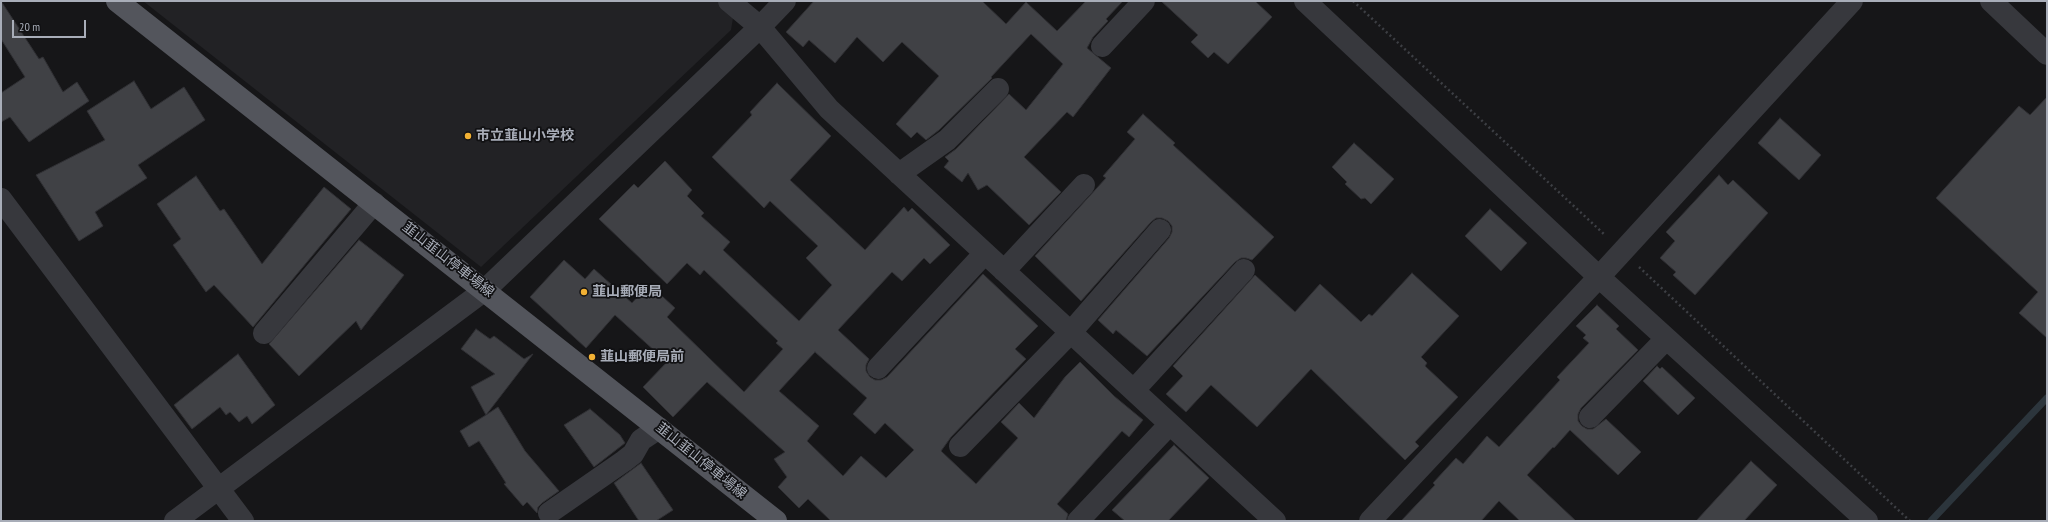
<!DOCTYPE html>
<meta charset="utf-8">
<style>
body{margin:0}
#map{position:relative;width:2048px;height:522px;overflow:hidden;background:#161618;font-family:"PT Sans Narrow",sans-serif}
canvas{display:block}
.frame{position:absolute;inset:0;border:2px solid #a8adb8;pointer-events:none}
.scale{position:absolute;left:12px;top:20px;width:74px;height:18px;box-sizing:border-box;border:2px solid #a8adb8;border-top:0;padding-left:5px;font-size:12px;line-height:14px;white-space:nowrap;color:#a8adb8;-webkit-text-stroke:3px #111113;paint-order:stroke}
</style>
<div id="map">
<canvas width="2048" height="522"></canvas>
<div class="frame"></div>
<div class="scale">20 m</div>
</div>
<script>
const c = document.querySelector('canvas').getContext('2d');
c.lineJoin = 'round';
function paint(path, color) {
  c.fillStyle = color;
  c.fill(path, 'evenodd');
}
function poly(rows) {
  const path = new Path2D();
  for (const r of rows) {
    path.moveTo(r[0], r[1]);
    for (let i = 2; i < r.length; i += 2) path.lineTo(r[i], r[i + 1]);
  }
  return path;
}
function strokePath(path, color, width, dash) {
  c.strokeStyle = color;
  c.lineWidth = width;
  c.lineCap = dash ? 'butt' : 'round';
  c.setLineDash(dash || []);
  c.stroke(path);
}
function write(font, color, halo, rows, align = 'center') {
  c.font = font + ' "PT Sans Narrow","Noto Sans JP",sans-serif';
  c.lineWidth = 3.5;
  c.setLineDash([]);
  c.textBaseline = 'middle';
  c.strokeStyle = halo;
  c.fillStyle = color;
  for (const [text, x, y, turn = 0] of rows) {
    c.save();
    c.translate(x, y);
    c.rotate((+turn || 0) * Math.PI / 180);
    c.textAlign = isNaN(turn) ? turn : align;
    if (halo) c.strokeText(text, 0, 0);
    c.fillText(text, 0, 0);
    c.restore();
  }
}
paint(poly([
 [143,1,732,1,735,6,731,30,481,267]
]), '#222225');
strokePath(poly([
 [1931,521,2047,398]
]), '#2c353c', 7);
const building = poly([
 [1,1,39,59,43,57,63,92,77,82,89,101,29,142,10,117,1,122,1,93,25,77,1,39,1,1],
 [814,1,982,1,1006,24,1026,2,1057,31,1086,1,1123,1,1106,19,1108,21,1093,37,1087,48,1111,68,1073,117,1067,112,1024,157,1061,192,1029,225,987,185,978,190,968,173,962,182,944,167,949,161,945,157,956,149,1009,94,1026,110,1063,64,1031,34,991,77,992,78,939,130,926,140,917,132,911,138,896,124,939,76,902,42,883,62,857,37,835,63,809,40,803,47,786,32,814,1],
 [1161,1,1255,1,1272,17,1228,64,1214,52,1208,58,1191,42,1198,35,1161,1],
 [134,81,151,109,184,87,205,120,138,165,147,178,95,212,103,226,79,241,36,175,105,140,87,111,134,81],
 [777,83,831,136,790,180,865,250,904,207,908,212,912,208,950,245,930,264,924,258,902,281,892,272,838,330,869,359,866,365,866,371,870,377,875,380,881,380,887,377,983,274,1038,326,1015,349,1026,359,951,437,941,451,976,484,1018,438,1001,422,1019,403,1034,418,1065,377,1080,362,1114,396,1143,420,1129,437,1122,431,1057,504,1068,514,1066,521,831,521,808,499,799,508,778,487,787,477,774,459,785,452,707,382,673,417,643,387,667,362,615,315,586,348,530,297,564,260,585,279,594,269,632,303,649,284,675,308,667,317,744,392,783,349,776,343,778,341,704,270,700,275,687,263,667,284,599,219,634,184,638,188,665,161,692,190,687,196,704,213,701,216,730,242,723,250,799,321,832,285,806,258,818,246,770,201,764,208,712,157,752,115,750,112,777,83],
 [815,352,867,398,853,414,875,434,885,423,914,450,886,478,861,456,843,476,807,441,819,426,779,391,815,352],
 [2047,97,2047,338,2019,313,2038,292,1936,198,2019,106,2030,115,2047,97],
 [1143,114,1175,143,1173,145,1274,237,1252,260,1246,258,1241,258,1235,262,1147,356,1116,330,1113,334,1098,320,1169,238,1172,232,1172,226,1168,221,1162,218,1156,218,1151,222,1081,301,1035,256,1106,178,1103,176,1135,139,1127,132,1143,114],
 [1780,118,1821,155,1799,180,1758,143,1780,118],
 [1354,143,1394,179,1371,204,1365,198,1361,199,1345,184,1347,182,1332,167,1354,143],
 [1719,175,1728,185,1733,180,1768,213,1695,295,1673,275,1676,272,1660,258,1675,241,1666,232,1719,175],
 [196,176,220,211,224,209,262,264,324,187,351,209,253,327,214,285,206,292,173,245,181,239,157,204,196,176],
 [1490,209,1527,243,1501,271,1465,236,1490,209],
 [359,240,404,275,361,330,356,321,299,376,269,344,359,240],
 [1412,273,1459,316,1421,357,1427,363,1425,366,1458,397,1415,442,1419,446,1405,460,1311,369,1257,427,1211,385,1186,412,1166,394,1183,376,1173,366,1255,275,1295,312,1320,284,1361,322,1369,314,1372,316,1412,273],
 [1597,305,1619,326,1616,329,1638,350,1581,408,1578,414,1578,421,1582,426,1587,429,1593,429,1606,419,1641,452,1618,475,1570,430,1554,448,1553,447,1527,475,1576,521,1520,521,1499,501,1481,521,1401,521,1435,485,1433,483,1456,458,1463,464,1487,436,1499,447,1560,380,1557,377,1589,343,1583,338,1586,335,1576,326,1597,305],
 [476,329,490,339,494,336,524,359,533,354,486,415,498,407,525,451,559,491,542,503,538,507,537,513,527,502,523,506,504,484,506,483,479,441,469,447,460,431,486,415,471,387,495,374,461,349,476,329],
 [238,354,275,405,252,424,247,416,239,422,230,412,226,415,220,407,192,429,174,405,238,354],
 [1657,366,1660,369,1662,367,1695,398,1678,415,1643,381,1657,366],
 [590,409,620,435,625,443,594,467,564,425,590,409],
 [1174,445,1209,478,1168,521,1125,521,1112,510,1174,445],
 [1751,461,1777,485,1744,521,1696,521,1751,461],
 [641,463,673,510,656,521,639,521,614,483,641,463]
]);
paint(building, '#404145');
strokePath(building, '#303034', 1);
strokePath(poly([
 [1353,1,1605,235],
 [1639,267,1910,521]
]), '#3d3f44', 2.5, [2, 3]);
strokePath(poly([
 [729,1,760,27,829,109,1275,521],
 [1305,1,1599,277,1867,521],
 [1991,1,2047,54],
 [1102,46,1144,1],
 [899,174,947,140,998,89],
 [1,199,243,521],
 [1004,271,1084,185],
 [264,333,374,203],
 [878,368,985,253],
 [1134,390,1244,270],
 [1590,417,1666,339],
 [960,446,1071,332,1160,230],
 [549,513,624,461,633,454,641,440,659,428],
 [175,521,485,290,760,27,785,1],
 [1078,521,1170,424],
 [1370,521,1599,277,1852,1]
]), '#37383d', 22);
strokePath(poly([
 [117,1,776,521]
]), '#53555c', 22);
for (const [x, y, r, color] of [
 [468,136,4,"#f2b134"],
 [584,292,4,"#f2b134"],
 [592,357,4,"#f2b134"]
]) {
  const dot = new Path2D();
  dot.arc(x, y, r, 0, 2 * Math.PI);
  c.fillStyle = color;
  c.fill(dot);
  strokePath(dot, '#111113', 1.5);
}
write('bold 14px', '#a8adb8', '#111113', [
 ["市立韮山小学校",476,136],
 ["韮山郵便局",592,292],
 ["韮山郵便局前",600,357]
], 'left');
write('14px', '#a8adb8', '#111113', [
 ["韮山韮山停車場線",448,260,38],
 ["韮山韮山停車場線",701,461,39]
]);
</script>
